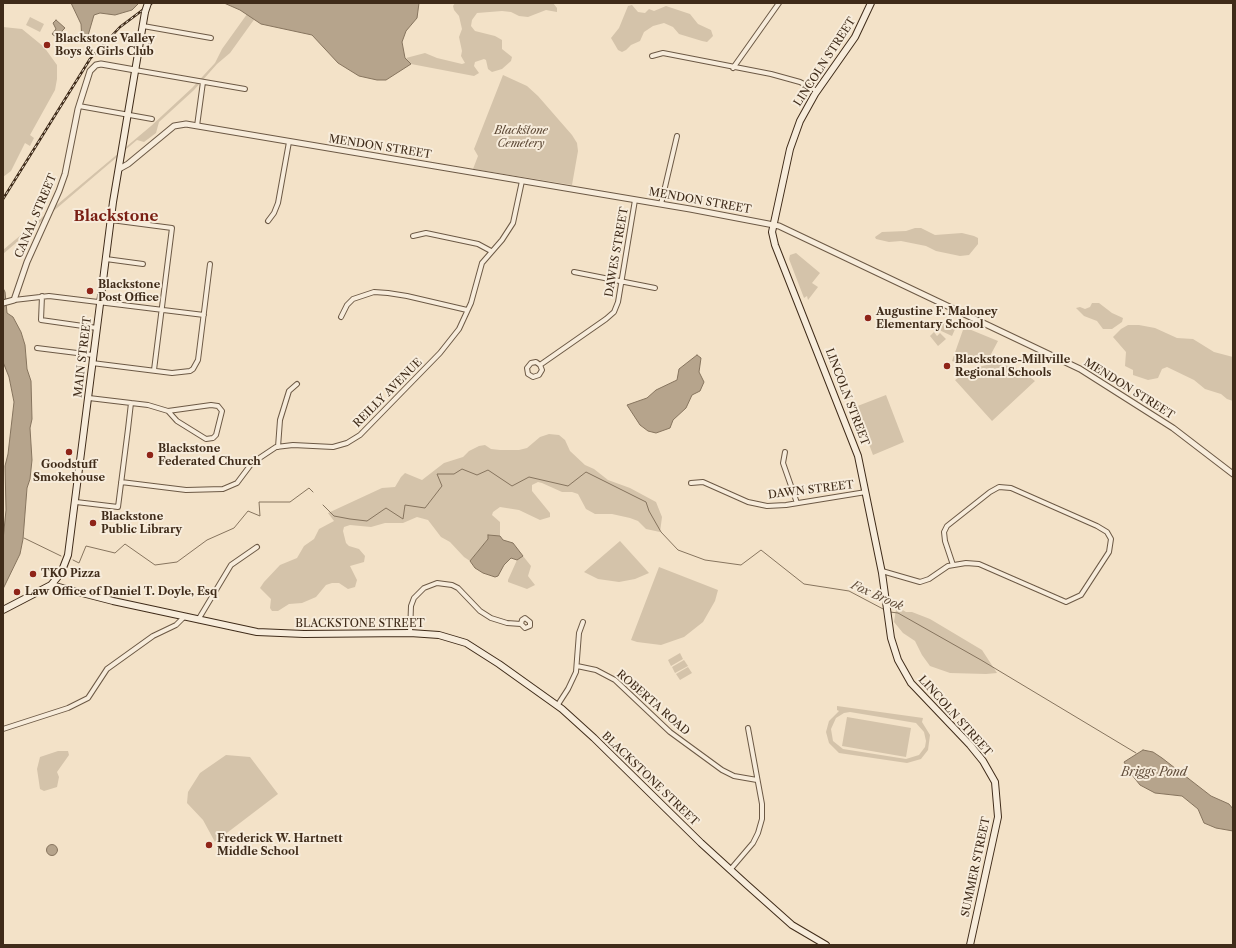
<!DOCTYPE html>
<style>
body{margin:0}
#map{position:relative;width:1236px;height:948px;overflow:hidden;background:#f3e2c8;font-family:"Libre Caslon Text",serif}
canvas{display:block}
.frame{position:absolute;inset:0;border:4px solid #3f2b19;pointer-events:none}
</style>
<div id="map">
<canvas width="1236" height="948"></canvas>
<div class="frame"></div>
</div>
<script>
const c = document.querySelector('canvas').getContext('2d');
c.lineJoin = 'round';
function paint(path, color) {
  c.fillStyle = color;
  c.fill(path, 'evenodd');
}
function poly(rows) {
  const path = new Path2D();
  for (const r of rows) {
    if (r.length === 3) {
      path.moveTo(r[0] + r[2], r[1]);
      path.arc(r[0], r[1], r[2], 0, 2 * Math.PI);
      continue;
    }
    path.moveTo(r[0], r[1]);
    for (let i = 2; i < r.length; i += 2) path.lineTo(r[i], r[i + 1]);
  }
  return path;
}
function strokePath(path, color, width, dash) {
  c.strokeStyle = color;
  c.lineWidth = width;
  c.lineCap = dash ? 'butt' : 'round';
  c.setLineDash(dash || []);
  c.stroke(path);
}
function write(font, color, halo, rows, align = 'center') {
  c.font = font + ' "Libre Caslon Text",serif';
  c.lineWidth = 4;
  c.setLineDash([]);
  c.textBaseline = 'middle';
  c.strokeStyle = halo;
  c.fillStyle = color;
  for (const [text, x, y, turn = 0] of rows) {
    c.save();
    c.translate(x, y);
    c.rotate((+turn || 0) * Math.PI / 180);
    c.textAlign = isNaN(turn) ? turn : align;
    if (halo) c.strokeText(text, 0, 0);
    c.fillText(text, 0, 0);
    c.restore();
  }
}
paint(poly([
 [255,3,266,3,230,53,217,64,194,90,159,122,156,133,144,142,137,140,3,254,3,250,151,126,192,88,215,63,222,49],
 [455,3,553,3,557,8,557,12,546,10,528,17,519,16,511,12,502,11,477,13,472,20,471,26,475,31,495,36,502,40,502,49,512,57,511,61,502,69,492,72,488,69,486,60,484,59,475,62,474,66,479,73,474,76,411,64,406,58,425,53,437,58,462,64,465,63,461,56,462,51,459,37,462,29,459,16,454,10,453,6],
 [632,5,638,12,645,13,649,9,654,11,666,6,690,14,698,24,711,30,713,36,707,42,702,41,679,34,673,27,664,23,653,26,644,32,640,41,631,45,626,50,622,52,618,50,611,38,619,28,628,6],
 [30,17,44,24,40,32,26,25],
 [3,27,22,29,44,47,57,65,57,79,55,90,30,135,34,138,30,146,25,143,11,171,3,177],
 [503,75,527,86,538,96,572,135,577,143,578,151,572,185,473,169,478,156,474,149],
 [915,228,921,228,935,235,962,233,974,236,978,238,978,244,969,255,960,256,936,251,926,246,901,241,889,242,876,239,875,237,882,232,906,231],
 [796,253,820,273,812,283,818,287,808,300,807,296,804,298,789,259,790,255],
 [1092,303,1099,303,1112,313,1123,318,1122,322,1112,329,1103,329,1097,321,1084,316,1076,308,1080,307,1085,309,1090,307],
 [941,321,956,327,952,336,937,329],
 [1128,325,1139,325,1155,328,1177,338,1193,339,1214,352,1233,357,1233,401,1227,399,1221,394,1205,389,1194,380,1167,367,1162,369,1158,378,1148,380,1133,375,1133,370,1125,366,1126,352,1113,337,1121,329],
 [964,327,998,341,990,356,980,363,964,365,952,361],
 [934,332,937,336,940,333,946,339,938,346,930,336],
 [995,363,1017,368,1035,381,992,421,955,380,974,368],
 [886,395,904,442,873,455,855,407],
 [549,434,559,435,565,440,570,451,585,465,594,469,608,480,630,488,656,502,662,517,660,532,646,529,638,521,630,518,612,514,595,514,586,509,578,494,572,492,562,492,542,483,538,482,532,485,532,491,550,513,550,517,540,520,519,510,500,507,493,512,492,515,500,522,500,536,489,535,488,539,470,561,464,557,450,542,441,537,428,520,417,517,403,523,385,523,371,527,350,525,344,527,343,531,346,543,349,546,359,549,365,556,364,562,350,566,357,580,355,587,348,589,339,583,332,583,326,585,316,597,302,603,289,604,278,611,272,611,270,608,271,599,260,588,264,582,280,565,297,558,304,546,314,539,319,529,334,521,328,513,382,488,395,487,401,477,405,473,422,480,444,463,463,457,469,451,479,446,485,445,491,449,500,450,519,450,527,448,540,437],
 [620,541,649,573,635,579,619,582,598,579,584,572],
 [523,556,531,566,528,576,535,585,527,589,508,582,508,580,517,560],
 [659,567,718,590,715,601,703,622,684,637,661,645,637,642,631,640],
 [898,607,906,612,912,612,930,619,982,650,997,673,986,674,950,673,930,666,922,655,915,641,903,633,894,622,896,609],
 [680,653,683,659,671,666,668,660],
 [684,660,688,666,675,673,672,667],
 [688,667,692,673,680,680,676,674],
 [837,706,923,718,922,722,930,735,928,750,921,759,907,763,839,753,829,743,826,732,829,721,839,711,837,710],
 [850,712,916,723,924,732,926,741,925,747,919,755,906,759,843,749,833,741,831,729,836,718,844,713],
 [847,717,911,728,906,757,842,746],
 [58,751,68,751,69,755,57,772,59,777,57,787,44,791,40,789,37,769,40,757],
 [226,755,250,757,278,794,215,842,203,820,187,803,188,792,200,773]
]), '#d4c3aa');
const water = poly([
 [71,3,139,3,132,10,115,15,100,13,94,15,87,39,82,40,81,24,71,3],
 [224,3,419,3,417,18,406,31,402,42,405,58,411,64,386,80,377,80,359,76,338,63,312,35,261,24,240,10,224,3],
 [56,20,65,28,62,31,63,39,60,40,52,34,56,29,53,23,56,20],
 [3,288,5,292,7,313,13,317,21,332,25,345,27,369,31,381,32,419,30,428,32,460,30,479,27,488,23,539,20,554,3,589,3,540,6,510,5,466,8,454,14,402,9,377,3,362,3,288],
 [697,355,701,358,699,372,704,382,700,391,692,395,686,408,673,420,670,428,656,433,648,431,640,425,627,405,647,398,656,390,677,380,679,369,697,355],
 [488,535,500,536,503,540,513,543,523,556,517,560,511,558,504,565,498,576,495,577,483,573,475,568,470,561,488,539,488,535],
 [1143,750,1153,752,1162,758,1211,796,1229,804,1233,809,1233,831,1216,828,1204,823,1198,809,1182,796,1155,793,1140,785,1132,775,1124,762,1143,750],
 [52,850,5.5]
]);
paint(water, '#b6a48c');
strokePath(water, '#86745e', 1);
strokePath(poly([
 [323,505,334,516,350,519,367,521,386,508,403,519,405,505,425,508,442,486,437,474,454,474,462,469,477,475,488,470,512,486,529,477,568,486,586,472,646,502,649,511,661,532,678,550,705,560,741,565,761,550,804,584,849,591,885,610],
 [24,538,61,556],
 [73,560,79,563,86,546,115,553,125,544,155,565,177,562,207,540,234,528,248,511,260,516,259,502,290,502,309,488,313,492],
 [890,612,898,613,981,660,1136,753]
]), '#86745e', 1);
const minor = poly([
 [143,26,211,38],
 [652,56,663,53,771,74,800,82,817,91],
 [733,68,779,3],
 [135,70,245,89],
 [79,106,152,119],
 [197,126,203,82],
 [661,204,677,136],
 [111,220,172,228,154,370],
 [268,221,274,213,278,203,289,142],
 [413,236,426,233,478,244,491,251],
 [106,259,143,264],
 [574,272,655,288],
 [42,296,41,320,97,328],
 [14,300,49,296,204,315],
 [341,317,347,305,353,299,374,292,388,293,407,296,467,310],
 [37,348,93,355],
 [92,363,172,373,190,371,193,369,198,360,210,264],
 [540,365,536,362,531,363,527,368,528,374,533,377,539,375,542,370,540,365,606,319,614,312,618,302,635,200],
 [131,403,148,405,168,411,177,421,206,439,213,438,216,435,222,411,218,406,211,405,168,411],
 [278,447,280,420,289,391,297,384],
 [785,452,783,463,797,503],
 [121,482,186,490,223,489,237,483,252,463,276,447,293,445,333,447,347,443,360,435,440,353,459,329,471,303,482,263,502,240,513,223,522,181],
 [691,483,703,482,748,502,767,506,786,505,866,492],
 [76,502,118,507,128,429,131,403,89,398],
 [882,571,920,582,929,579,948,566,966,563,979,564,1066,602,1081,595,1109,552,1111,539,1107,532,1097,526,1011,488,999,487,990,492,947,526,944,532,945,541,953,565],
 [198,620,231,565,257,547],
 [410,633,411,606,414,598,424,588,437,583,452,585,458,588,480,611,491,618,507,623,521,624,525,628,530,626,530,622,525,618,522,620,521,624],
 [577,666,596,670,615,680,670,732,722,770,734,776,757,780],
 [557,706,568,689,576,672,579,633,583,622],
 [3,729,68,708,88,698,107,669,153,636,176,625,184,617],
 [730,870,753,843,758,833,762,819,762,804,748,728]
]);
const tertiary = poly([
 [119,169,128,164,174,126,186,124,690,209,779,226,1080,369,1173,428,1233,474],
 [3,303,14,300,27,262,59,191,65,174,78,109,90,71,96,65,101,64,135,70]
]);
const secondary = poly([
 [871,3,855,37,815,94,800,121,790,149,772,232,775,245,858,456,882,573,891,638,898,660,911,683,970,745,983,761,995,782,998,817,970,945],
 [51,585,113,601,257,632,304,634,410,633,439,635,466,643,499,664,562,709,594,738,701,843,746,884,792,925,826,945],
 [3,610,51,585,61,573,68,555,113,202,145,12]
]);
strokePath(minor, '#6c5945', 6);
strokePath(tertiary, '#6c5945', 7);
strokePath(secondary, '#3f2b19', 8);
strokePath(minor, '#f7ecdb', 4);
strokePath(tertiary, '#f7ecdb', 5);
strokePath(secondary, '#f7ecdb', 6);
const rail = poly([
 [3,199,90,59,120,27,152,3]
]);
strokePath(rail, '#3f2b19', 2.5);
strokePath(rail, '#f7ecdb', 1, [3]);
const secondaryBridge = poly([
 [145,12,148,3]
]);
strokePath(secondaryBridge, '#3f2b19', 8, []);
strokePath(secondaryBridge, '#f7ecdb', 6);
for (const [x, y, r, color] of [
 [47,45,4,"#8f2418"],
 [90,291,4,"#8f2418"],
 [868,318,4,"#8f2418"],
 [947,366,4,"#8f2418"],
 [69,452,4,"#8f2418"],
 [150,455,4,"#8f2418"],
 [93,523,4,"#8f2418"],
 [33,574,4,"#8f2418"],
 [17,592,4,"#8f2418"],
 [209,845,4,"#8f2418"]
]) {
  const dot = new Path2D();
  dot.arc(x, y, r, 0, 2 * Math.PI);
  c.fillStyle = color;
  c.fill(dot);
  strokePath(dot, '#f7ecdb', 1.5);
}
write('bold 11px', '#3f2b19', '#f7ecdb', [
 ["Blackstone Valley",55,39],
 ["Boys & Girls Club",55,52],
 ["Blackstone",98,285],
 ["Post Office",98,298],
 ["Augustine F. Maloney",876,312],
 ["Elementary School",876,325],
 ["Blackstone-Millville",955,360],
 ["Regional Schools",955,373],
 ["Blackstone",158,449],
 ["Federated Church",158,462],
 ["Goodstuff",69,465,"center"],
 ["Smokehouse",69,478,"center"],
 ["Blackstone",101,517],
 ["Public Library",101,530],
 ["TKO Pizza",41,574],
 ["Law Office of Daniel T. Doyle, Esq",25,592],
 ["Frederick W. Hartnett",217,839],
 ["Middle School",217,852]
], 'left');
write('11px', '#3f2b19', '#f7ecdb', [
 ["LINCOLN STREET",825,62,-57],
 ["MENDON STREET",380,147,9],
 ["MENDON STREET",700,201,10],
 ["CANAL STREET",36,216,-67],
 ["DAWES STREET",617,252,-80],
 ["MAIN STREET",83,357,-83],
 ["MENDON STREET",1129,389,32],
 ["REILLY AVENUE",388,393,-45],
 ["LINCOLN STREET",847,397,69],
 ["DAWN STREET",811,490,-7],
 ["BLACKSTONE STREET",360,624],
 ["ROBERTA ROAD",653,703,41],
 ["LINCOLN STREET",955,716,48],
 ["BLACKSTONE STREET",650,779,44],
 ["SUMMER STREET",976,867,-78]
]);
write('italic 11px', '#5d4936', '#f7ecdb', [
 ["Blackstone",521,131],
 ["Cemetery",521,144]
]);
write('italic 12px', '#634f3c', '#f7ecdb', [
 ["Fox Brook",877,596,24],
 ["Briggs Pond",1154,773]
]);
write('bold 15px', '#7a1f14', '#f7ecdb', [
 ["Blackstone",116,217]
]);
</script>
